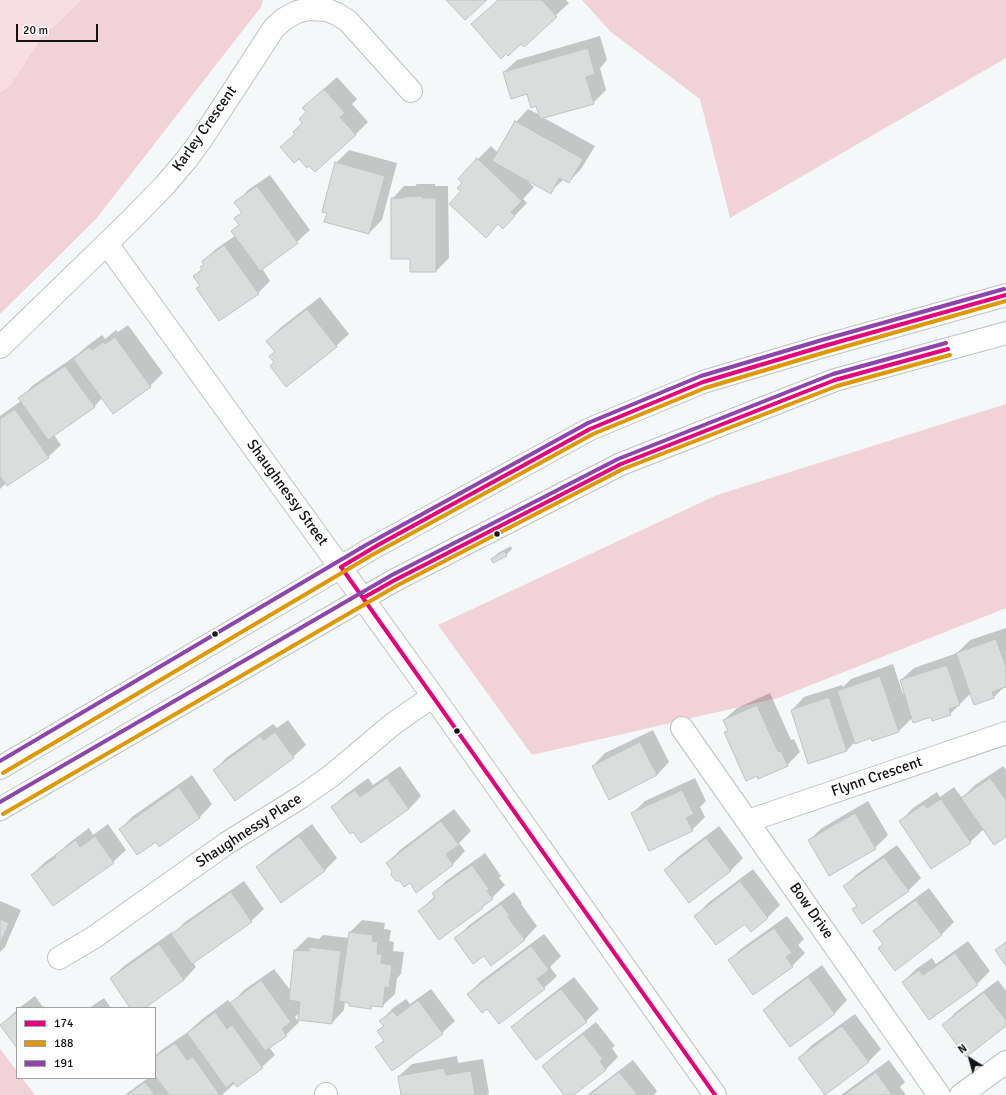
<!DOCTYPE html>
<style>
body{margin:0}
#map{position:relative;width:1006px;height:1095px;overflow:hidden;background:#f5f8f8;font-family:Signika,sans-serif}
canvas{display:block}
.legend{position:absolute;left:16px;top:1007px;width:140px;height:72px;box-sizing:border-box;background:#fff;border:1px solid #a0a1a1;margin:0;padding:5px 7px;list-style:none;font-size:12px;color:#121414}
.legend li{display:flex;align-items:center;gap:8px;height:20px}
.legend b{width:20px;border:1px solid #a0a1a1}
.north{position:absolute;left:950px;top:1039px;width:40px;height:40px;-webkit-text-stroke:3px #fff;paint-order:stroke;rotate:323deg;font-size:11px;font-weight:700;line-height:16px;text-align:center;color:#121414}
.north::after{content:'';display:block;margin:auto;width:14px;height:18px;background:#121414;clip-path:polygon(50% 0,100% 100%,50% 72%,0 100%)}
.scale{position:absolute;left:16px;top:24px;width:82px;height:18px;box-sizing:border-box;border:2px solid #121414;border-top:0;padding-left:5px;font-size:12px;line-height:14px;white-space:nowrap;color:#121414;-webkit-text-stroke:3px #fff;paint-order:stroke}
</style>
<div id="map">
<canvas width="1006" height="1095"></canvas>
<ul class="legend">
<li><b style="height:5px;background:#e5007d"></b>174</li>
<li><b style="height:5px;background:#e09702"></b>188</li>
<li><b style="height:5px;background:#8e44ad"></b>191</li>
</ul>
<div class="north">N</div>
<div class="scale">20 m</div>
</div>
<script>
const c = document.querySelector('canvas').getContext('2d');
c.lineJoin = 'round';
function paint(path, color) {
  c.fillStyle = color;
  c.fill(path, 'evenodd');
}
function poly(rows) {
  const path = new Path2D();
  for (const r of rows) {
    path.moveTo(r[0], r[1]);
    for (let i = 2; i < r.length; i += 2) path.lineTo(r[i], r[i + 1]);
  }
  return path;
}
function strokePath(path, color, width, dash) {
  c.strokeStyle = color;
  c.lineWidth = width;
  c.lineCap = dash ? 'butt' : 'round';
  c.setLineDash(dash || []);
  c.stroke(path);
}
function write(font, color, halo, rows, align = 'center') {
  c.font = font + ' Signika,sans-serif';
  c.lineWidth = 3;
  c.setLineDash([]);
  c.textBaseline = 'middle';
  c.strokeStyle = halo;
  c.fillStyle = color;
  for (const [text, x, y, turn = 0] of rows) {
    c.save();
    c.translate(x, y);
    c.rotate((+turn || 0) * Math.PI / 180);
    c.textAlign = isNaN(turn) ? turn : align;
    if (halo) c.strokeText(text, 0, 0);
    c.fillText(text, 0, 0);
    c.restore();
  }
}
paint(poly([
 [81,0,263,0,261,7,96,219,0,314,0,92,9,87,41,38],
 [582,0,1006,0,1006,58,730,218,700,99,611,32],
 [1006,404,1006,608,778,698,532,755,438,625,717,495],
 [0,1049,17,1071,17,1078,22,1078,35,1095,0,1095]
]), '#f0d2d8');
paint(poly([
 [0,0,81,0,41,38,9,87,0,92]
]), '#f8dee3');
paint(poly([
 [498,0,566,0,569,3,524,45,521,43,472,24],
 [600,36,607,60,600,68,606,90,593,103,542,117,595,146,581,169,569,182,564,179,550,192,525,179,534,187,523,199,527,203,503,228,499,223,486,237,462,191,464,183,478,159,491,146,498,153,516,122,528,109,540,115,536,105,527,93,504,72,517,60],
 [337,77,357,99,352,104,368,122,355,135,296,133,303,123,307,112,316,96],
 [349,150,397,163,382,220,369,233,336,163],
 [270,175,310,230,297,242,262,268,270,281,258,293,201,285,194,276,202,269,201,267,205,264,203,261,216,249,236,235,233,231,239,224,236,219,242,212,236,203,248,190],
 [417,184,435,184,435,186,448,186,449,258,436,271,411,258,392,199,404,186,415,186],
 [320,297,349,334,336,346,275,362,271,356,275,351,267,341,280,328],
 [128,325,163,373,150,386,113,413,102,398,94,407,54,435,61,445,48,457,6,483,0,489,0,416,21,401,20,399,32,386,78,354,87,346,102,335,105,339,116,330,118,332],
 [511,546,512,549,506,555,492,559,498,553],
 [1006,628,1006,686,1004,687,994,697,974,704,971,693,950,714,913,717,899,731,873,740,872,737,855,742,846,751,792,710,804,697,842,685,843,687,851,679,893,664,903,694,905,693,901,680,914,668,957,653,970,640],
 [770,693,791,740,794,739,800,752,787,765,725,733,728,729,724,720,737,708],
 [288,720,306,745,293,757,214,771,226,758,273,724,277,728],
 [653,730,669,762,657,775,593,766,605,753],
 [400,766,421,796,409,809,332,807,345,795,368,778,373,785],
 [1003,766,1006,770,1006,836,984,829,970,842,901,821,913,808,937,792,940,797,954,787,962,798,975,785],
 [192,775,212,804,200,817,159,845,156,841,120,829,133,816],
 [695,778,706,801,700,807,705,817,692,830,632,814,645,801],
 [868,801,888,835,875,848,809,840,822,828],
 [454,809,471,831,459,843,465,851,453,864,417,891,410,882,387,863,400,850],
 [108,824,126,850,113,862,32,875,45,862,59,852,69,843,89,828,93,835],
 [312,824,337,858,324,871,257,867,270,855],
 [719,826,743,858,731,870,665,870,678,857],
 [897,845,921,878,908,891,853,909,858,905,845,886,857,874],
 [485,853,501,876,499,878,505,885,483,907,439,939,419,911,435,896,433,894,446,881],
 [753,869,780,905,767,918,745,923,696,916,708,903],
 [244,881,264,909,251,921,193,962,196,967,184,980,143,1008,132,1008,111,978,124,966,172,932,173,934,185,922],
 [929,888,954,922,941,935,884,944,874,931,887,919],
 [514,892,522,903,521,904,537,926,525,939,492,964,484,954,456,939,468,926],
 [0,901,21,910,5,947,0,952],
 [787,916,804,939,798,945,805,953,792,966,729,960,742,948],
 [362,920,385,923,384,929,391,930,389,941,394,942,393,951,404,952,401,974,397,978,395,994,382,1006,373,1005,370,1008,345,1001,344,1010,332,1023,299,1013,295,1017,299,1022,286,1035,269,1047,275,1055,262,1067,235,1083,222,1095,125,1095,148,1078,155,1078,155,1056,160,1051,188,1032,201,1020,228,1000,231,1004,244,990,274,969,291,991,295,950,308,937,319,939,323,935,349,938,350,932],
 [544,934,561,956,550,967,557,976,544,988,487,1008,468,994,481,981],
 [968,941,990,971,977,984,903,982,916,969,932,958,936,964],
 [822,965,847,1000,835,1013,790,1046,764,1010,777,998],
 [574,977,599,1009,586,1021,513,1027,525,1015],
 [998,980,1006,991,1006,1025,943,1025,956,1012],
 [431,989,455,1021,442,1033,376,1047,384,1040,378,1031,384,1025,381,1021,393,1008,406,999,410,1004],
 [35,996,42,1006,49,1008,19,1008],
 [104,998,111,1008,89,1008],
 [17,1010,17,1047,1,1025],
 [855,1014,881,1049,868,1062,799,1058,812,1045],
 [596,1022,615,1046,612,1048,618,1057,606,1069,572,1095,565,1095,543,1066,556,1054],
 [457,1056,458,1063,483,1059,489,1093,487,1095,402,1095,399,1076,412,1064],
 [633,1060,657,1091,654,1095,587,1095],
 [889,1060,905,1082,900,1087,906,1095,841,1095]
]), '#0003');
const building = poly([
 [446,0,487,0,465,20,446,0],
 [498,0,542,0,557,17,524,47,521,44,508,56,506,54,501,59,471,24,498,0],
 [588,48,595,74,586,77,594,104,540,119,536,106,531,108,527,94,511,99,503,72,588,48],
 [324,89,345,113,340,117,356,135,315,172,309,166,307,168,299,159,294,163,280,147,295,134,293,132,302,123,299,119,306,112,302,108,324,89],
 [515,121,583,159,569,183,559,178,551,194,492,161,515,121],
 [477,158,522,201,511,212,515,216,503,229,498,224,486,238,449,204,461,191,457,188,462,183,458,179,477,158],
 [335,162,385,176,369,234,324,222,327,213,322,212,335,162],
 [257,186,298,243,260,271,231,231,239,225,234,218,242,213,234,202,257,186],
 [422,196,423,198,436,198,436,272,410,272,410,259,391,259,391,198,403,198,403,197,422,196],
 [224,245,259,294,219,321,196,288,200,286,193,276,202,270,200,267,204,265,202,261,224,245],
 [307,309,337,347,286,387,270,366,274,362,269,356,275,352,266,341,307,309],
 [115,337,151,387,113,414,73,359,89,347,92,350,103,342,105,344,115,337],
 [65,366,95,407,48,440,18,398,65,366],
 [15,409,49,458,7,486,0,476,0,419,15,409],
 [504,551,507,556,493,563,491,559,504,551],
 [996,639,1006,667,1006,687,992,692,994,698,974,705,956,653,996,639],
 [947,665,960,705,949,709,951,715,932,721,931,717,913,723,900,680,947,665],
 [880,676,899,732,872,741,871,738,855,744,837,691,880,676],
 [829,697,847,751,808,764,791,710,829,697],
 [757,705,778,752,781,751,788,766,758,779,757,776,746,781,724,732,728,731,723,720,757,705],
 [275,732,294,758,235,801,213,770,260,736,264,740,275,732],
 [640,742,657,775,609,800,592,766,640,742],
 [387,778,409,809,361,843,353,832,350,834,331,807,355,790,360,797,387,778],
 [990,778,1006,800,1006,837,994,845,961,798,990,778],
 [179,787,200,818,159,847,156,842,137,855,119,829,179,787],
 [682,790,694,814,686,818,693,831,649,851,631,813,682,790],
 [941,799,971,843,931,869,899,821,924,804,927,808,941,799],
 [855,813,876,849,829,876,808,840,855,813],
 [441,821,459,845,446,854,453,865,416,893,410,883,404,887,400,881,396,881,391,875,392,871,386,863,441,821],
 [95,836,114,863,53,906,31,875,56,857,55,855,76,840,80,847,95,836],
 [299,836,325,871,281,903,256,867,299,836],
 [706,838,731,871,689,903,664,870,706,838],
 [884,857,909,891,862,924,852,909,857,906,843,886,884,857],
 [472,865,489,889,487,891,493,899,482,907,483,908,439,940,418,911,435,898,432,893,472,865],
 [740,881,768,918,751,932,745,924,716,945,694,916,740,881],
 [231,892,252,922,192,964,171,934,231,892],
 [916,900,942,935,895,971,878,948,883,944,873,931,916,900],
 [501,904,510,916,508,917,525,940,491,966,484,956,473,964,454,938,501,904],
 [0,919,9,923,0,944,0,919],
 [774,928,792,953,786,957,793,967,753,995,728,960,774,928],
 [349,932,373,935,372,941,378,942,377,954,382,954,381,963,392,965,389,988,385,987,383,1007,371,1006,371,1009,349,1006,349,1003,339,1001,349,932],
 [1006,942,1006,966,995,950,1006,942],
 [159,944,184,980,145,1008,130,1008,110,978,159,944],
 [531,946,549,970,537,979,545,989,499,1024,487,1009,482,1013,467,994,531,946],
 [309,947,341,951,332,1024,298,1020,300,1002,289,1000,294,950,309,951,309,947],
 [955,953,978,985,929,1020,902,982,919,970,923,975,955,953],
 [808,977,835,1014,790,1047,763,1010,808,977],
 [261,980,291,1022,282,1029,287,1036,265,1051,230,1003,261,980],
 [561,989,587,1022,536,1060,511,1027,561,989],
 [984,992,1006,1020,1006,1026,966,1057,942,1025,984,992],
 [418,1000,443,1034,392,1071,375,1047,384,1041,377,1031,384,1026,379,1021,393,1011,397,1016,418,1000],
 [17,1012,17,1048,0,1025,17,1012],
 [215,1012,227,1029,232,1025,263,1068,237,1087,233,1082,226,1088,187,1033,215,1012],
 [842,1026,869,1062,825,1095,798,1058,842,1026],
 [583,1034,603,1059,600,1061,606,1070,574,1095,564,1095,542,1066,583,1034],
 [175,1043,187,1060,193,1057,220,1095,169,1095,155,1076,155,1057,175,1043],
 [444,1068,446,1075,471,1071,475,1095,401,1095,398,1076,444,1068],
 [619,1072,638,1095,589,1095,619,1072],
 [876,1072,892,1095,844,1095,876,1072],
 [145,1082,155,1095,127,1095,145,1082]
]);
paint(building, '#dbdddd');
strokePath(building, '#c1c3c3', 1);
const minor = poly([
 [107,244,433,696,715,1095],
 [0,347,130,221,165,185,187,159,201,140,274,28,284,19,297,12,308,9,327,10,337,14,348,21,411,91],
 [682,728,939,1095],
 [748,821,1006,733],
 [59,958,93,938,227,843,301,797,331,776,393,724,433,696],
 [326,1095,326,1094],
 [961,1095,1006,1062]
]);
const major = poly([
 [0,768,341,567,369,550,590,429,703,382,824,346,1006,295],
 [0,809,395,580,621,464,835,380,1006,333]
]);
strokePath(minor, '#bfc1c1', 24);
strokePath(major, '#bfc1c1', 24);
strokePath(minor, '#fefefe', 22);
strokePath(major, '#fefefe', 22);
strokePath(poly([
 [363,598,395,580,621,464,835,380,948,349],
 [715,1095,341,567,378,545,590,429,703,382,824,346,1006,295]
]), '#e5007d', 4);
strokePath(poly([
 [3,773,372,555,593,434,705,388,826,352,1006,301],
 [3,814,398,585,623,469,837,386,950,355]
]), '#e09702', 4);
strokePath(poly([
 [0,761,366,545,588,423,701,376,822,340,1004,289],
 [0,802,392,575,618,459,833,374,946,343]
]), '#8e44ad', 4);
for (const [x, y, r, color] of [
 [497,534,3.5,"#121414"],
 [215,634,3.5,"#121414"],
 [457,731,3.5,"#121414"]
]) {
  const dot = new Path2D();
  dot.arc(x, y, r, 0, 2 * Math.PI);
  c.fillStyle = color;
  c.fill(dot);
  strokePath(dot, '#fff', 1.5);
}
write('15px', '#121414', '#fff', [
 ["Karley Crescent",205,129,-55],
 ["Shaughnessy Street",287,493,54],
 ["Flynn Crescent",877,777,-19],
 ["Shaughnessy Place",249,831,-33],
 ["Bow Drive",811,911,55]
]);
</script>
